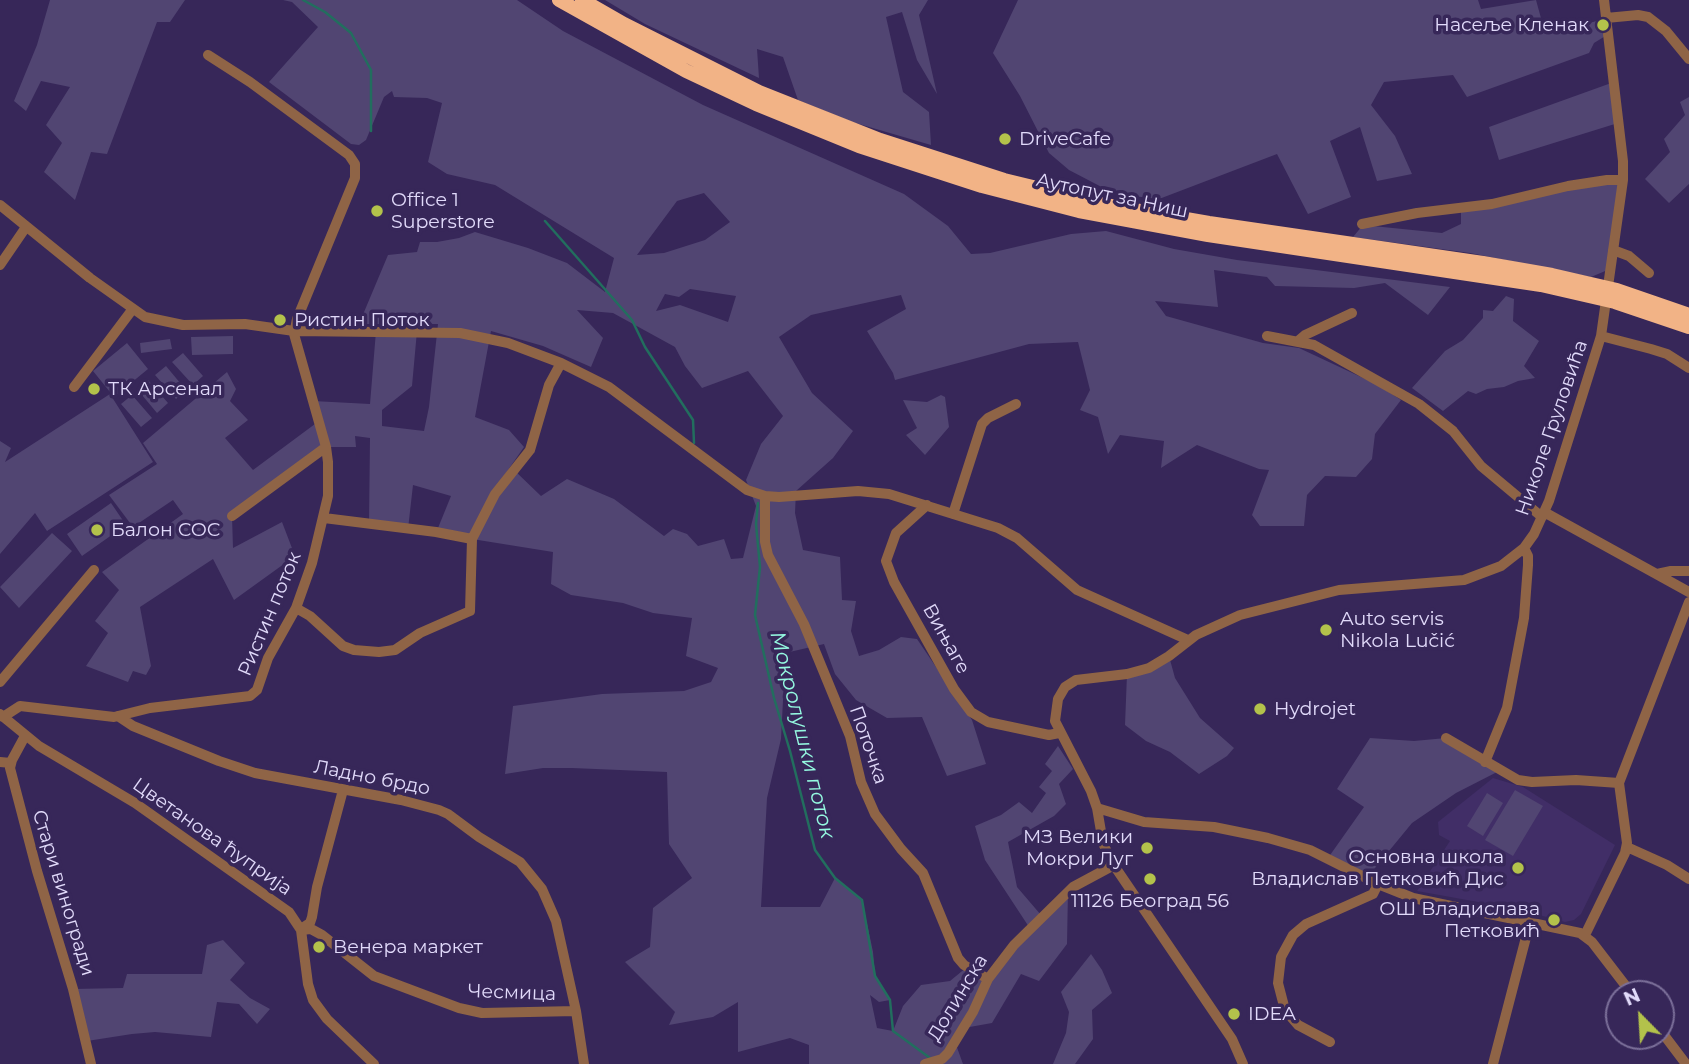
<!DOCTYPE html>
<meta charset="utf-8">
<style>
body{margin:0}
#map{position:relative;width:1689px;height:1064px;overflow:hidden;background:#372759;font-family:Montserrat,sans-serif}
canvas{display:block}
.north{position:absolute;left:1605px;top:980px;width:70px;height:70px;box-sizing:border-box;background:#372759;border:2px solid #7b6f99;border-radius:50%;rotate:336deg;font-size:19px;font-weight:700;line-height:28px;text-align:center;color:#e1dafa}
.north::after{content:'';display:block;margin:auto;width:24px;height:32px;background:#b3c24b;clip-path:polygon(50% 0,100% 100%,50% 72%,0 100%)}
</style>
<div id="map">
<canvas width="1689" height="1064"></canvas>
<div class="north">N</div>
</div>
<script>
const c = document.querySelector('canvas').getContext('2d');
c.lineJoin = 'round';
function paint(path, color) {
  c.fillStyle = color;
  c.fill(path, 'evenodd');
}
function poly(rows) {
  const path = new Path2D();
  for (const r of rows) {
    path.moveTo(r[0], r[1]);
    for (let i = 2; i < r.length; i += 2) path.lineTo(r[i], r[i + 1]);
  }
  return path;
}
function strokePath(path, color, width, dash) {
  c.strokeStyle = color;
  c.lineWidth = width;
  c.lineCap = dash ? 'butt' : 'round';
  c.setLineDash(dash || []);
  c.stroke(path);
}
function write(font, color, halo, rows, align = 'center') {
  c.font = font + ' Montserrat,sans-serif';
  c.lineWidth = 7;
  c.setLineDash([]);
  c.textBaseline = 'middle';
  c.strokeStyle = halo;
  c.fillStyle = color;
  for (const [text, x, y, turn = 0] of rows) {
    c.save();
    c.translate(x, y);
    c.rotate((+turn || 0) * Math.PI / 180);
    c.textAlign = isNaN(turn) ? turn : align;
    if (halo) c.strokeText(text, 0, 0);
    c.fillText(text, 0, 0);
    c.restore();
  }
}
paint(poly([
 [1493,778,1523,787,1615,845,1581,914,1574,920,1565,922,1517,909,1417,891,1450,841,1439,835,1438,822]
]), '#412e67');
paint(poly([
 [50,0,185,0,170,22,157,22,107,154,91,152,75,200,44,172,62,143,46,125,70,87,41,81,26,111,14,101,37,45],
 [283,0,517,0,563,31,703,105,904,194,948,226,971,254,990,253,1071,234,1106,231,1174,249,1237,260,1450,287,1428,315,1385,283,1354,288,1275,286,1267,277,1214,270,1218,307,1155,301,1166,316,1263,343,1299,348,1378,385,1401,400,1375,434,1372,459,1356,477,1325,476,1307,495,1304,526,1260,526,1252,515,1269,470,1259,469,1197,445,1161,468,1164,441,1120,435,1108,454,1098,417,1080,410,1090,390,1078,342,1029,344,895,380,893,373,867,331,906,309,901,295,811,315,779,337,812,393,853,431,833,458,796,491,795,513,803,550,840,557,842,600,856,601,851,631,859,656,879,650,901,637,917,639,972,720,986,764,947,776,922,717,887,718,856,700,835,674,824,644,781,654,784,681,781,739,767,798,761,907,820,907,835,878,862,900,873,952,875,976,890,1000,879,1002,870,995,877,1028,893,1031,903,1006,921,985,950,981,967,967,988,979,1068,891,1067,944,1039,981,1021,974,992,1023,964,1028,955,1042,963,1064,809,1064,809,1045,790,1038,738,1052,738,1002,713,1017,669,1025,675,1012,625,962,650,947,653,908,692,878,669,844,667,772,572,768,543,768,505,774,513,706,602,694,684,691,711,682,718,668,686,656,692,618,653,613,623,603,571,595,551,584,553,552,472,539,514,470,541,496,567,479,614,499,664,536,673,529,687,534,698,546,724,539,731,559,743,558,756,506,746,480,761,444,783,416,748,371,702,388,685,366,675,347,613,313,577,310,603,338,591,367,543,346,491,331,475,417,509,430,524,447,492,493,471,535,438,528,451,496,413,485,408,529,369,523,370,438,355,436,356,447,326,447,232,516,233,548,282,522,295,556,234,600,213,559,140,607,151,666,146,675,133,671,128,682,86,666,108,633,95,621,119,590,102,572,183,514,173,500,133,527,109,495,157,464,143,443,227,372,236,389,230,401,248,420,225,438,253,470,319,421,313,401,370,404,376,331,417,331,412,386,382,410,382,426,424,431,429,407,438,324,359,324,388,255,417,252,420,242,437,242,459,238,475,232,528,248,567,263,605,292,614,258,495,185,447,174,428,162,442,103,427,98,394,97,392,91,384,97,366,140,359,145,351,144,269,82,318,27,292,2],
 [704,193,730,222,705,240,664,253,637,255,677,201],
 [690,289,736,296,728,322,680,305,656,311,665,294,679,297],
 [605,0,928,0,919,15,937,94,917,60,902,12,886,17,903,92,929,112,931,145,852,122,798,100,783,57,757,49,759,78,645,24],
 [1018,0,1478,0,1481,9,1536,0,1544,29,1593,22,1606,18,1607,35,1594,43,1589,53,1467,97,1453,75,1384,82,1371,105,1395,136,1412,174,1377,181,1360,127,1330,141,1351,197,1308,214,1277,154,1159,199,1115,194,1069,170,1049,153,1020,96,993,53],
 [1614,82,1618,123,1499,160,1489,127],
 [1689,97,1689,184,1669,203,1645,179,1670,152,1664,139,1685,115,1680,102],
 [1623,180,1610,269,1591,277,1470,253,1353,237,1363,225,1442,233,1461,224,1461,208],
 [1506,296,1514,299,1513,321,1539,341,1524,366,1535,378,1518,381,1504,387,1487,389,1476,394,1468,391,1443,411,1412,388,1445,351,1463,340,1483,318,1483,310,1493,311],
 [233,336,233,354,192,355,191,337],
 [170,339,172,349,141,353,140,343],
 [127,343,148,369,114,397,93,371],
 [183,353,203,376,193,385,172,362],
 [166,366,186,390,176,399,155,375],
 [148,380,168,403,157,413,137,389],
 [110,394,153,462,47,531,35,513,0,554,0,441,11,448,5,462],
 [132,395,152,418,141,427,121,404],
 [941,395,945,397,949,427,925,455,906,435,917,428,903,400,927,402],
 [111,503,126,525,82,556,67,534],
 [52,533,72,551,19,608,0,587],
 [1169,656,1175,678,1200,718,1234,748,1227,756,1199,774,1170,752,1146,741,1125,725,1127,674],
 [1370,738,1414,741,1446,738,1499,771,1456,793,1412,823,1366,879,1328,858,1364,807,1337,789],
 [1058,746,1073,769,1059,784,1066,804,1054,816,1008,842,1017,887,1041,915,1029,927,985,860,975,826,1001,815,1019,802,1032,813,1046,793,1039,787,1052,771,1045,764],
 [1515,790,1543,806,1513,856,1485,840],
 [1487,793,1503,803,1483,836,1467,826],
 [223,940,245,963,230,980,250,998,270,1009,257,1024,239,1004,217,1002,211,1037,155,1032,132,1034,87,1041,73,989,123,988,127,974,202,974,207,945],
 [1091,954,1102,970,1112,993,1092,1010,1093,1039,1075,1064,1053,1064,1066,1033,1069,1012,1061,992]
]), '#514572');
strokePath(poly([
 [303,0,325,12,351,33,371,70,371,131],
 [545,221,632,320,645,347,693,420,694,443],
 [758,503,756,524,760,567,755,615,774,698,790,751,815,850,835,878,862,900,875,976,890,1000,893,1031,930,1058]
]), '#226e5e', 2.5);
strokePath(poly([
 [1606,18,1638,15,1648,17,1666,31,1689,59],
 [0,205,90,278,145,317,183,325,245,324,294,331,460,333,508,343,561,363,609,387,747,490,765,496,779,497,858,491,889,494,998,528,1017,538,1077,590,1188,640],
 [1362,224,1417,213,1492,204,1568,186,1607,180,1623,180],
 [1613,250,1629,256,1649,273],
 [0,265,26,227],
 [1267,336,1314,345,1419,404,1453,431,1481,466,1542,517],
 [1601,336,1651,349,1667,354,1689,368],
 [1298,341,1305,335,1352,313],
 [74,387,132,310],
 [765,496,765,542,768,555,804,624,850,736,861,782,875,814,901,849,923,873,958,958,964,965,988,979],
 [927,505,896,533,886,561,894,582,954,689,971,712,988,722,1049,735,1059,733],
 [1544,512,1689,592],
 [953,514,982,424,988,418,1016,404],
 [232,516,326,447],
 [324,518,436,532,472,539],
 [1657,574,1671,571,1689,571],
 [296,608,310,616,343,646,354,650,379,652,395,650,420,633,470,611,472,539,495,494,530,450,549,385,561,363],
 [0,682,94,570],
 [0,714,39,746,135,803,289,912,301,930,308,984,313,1000,327,1019,374,1064],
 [118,716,133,726,219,761,255,773,401,800,439,810,448,814,479,837,520,862,542,889,556,921,576,1011,584,1064],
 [3,717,20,706,114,717,150,708,250,696,257,690,268,658,296,608,312,563,328,496,328,462,326,447,294,334,297,319,355,178,355,164,349,155,250,82,208,55],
 [25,736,12,760,10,768,37,871,73,989,91,1064],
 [1446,738,1518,780,1532,782,1576,780,1619,783],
 [0,762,11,763],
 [1485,762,1507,708,1524,618,1528,565,1528,556,1524,548],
 [1097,808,1144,822,1214,827,1268,838,1310,850,1378,884,1413,898,1580,933,1592,942,1632,994],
 [1627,847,1667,865,1689,879],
 [301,929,310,923,312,917,317,887,343,790],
 [301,930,311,929,322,935,374,976,459,1008,482,1013,576,1011],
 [1585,935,1625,853,1627,843,1619,783,1689,602],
 [1661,1031,1686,1064],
 [1330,1042,1298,1025,1285,1010,1278,983,1281,957,1293,935,1306,924,1373,894,1378,884],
 [925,1064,942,1059,948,1053,973,1012,988,979,1014,945,1073,887,1114,865],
 [1243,1064,1232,1039,1111,861,1103,843,1097,808,1091,791,1055,721,1058,699,1065,687,1076,680,1127,674,1149,668,1169,656,1196,635,1240,615,1339,590,1464,580,1501,566,1524,548,1534,534,1549,501,1601,336,1623,180,1623,161,1604,0],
 [1493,1064,1530,922]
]), '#8f6446', 10);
strokePath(poly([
 [559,0,686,71,756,104,859,146,982,186,1079,211,1208,235,1541,285,1615,302,1689,327],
 [582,0,624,24,759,92,880,140,1004,180,1111,206,1209,223,1483,263,1552,275,1617,290,1689,315]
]), '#f2b386', 14);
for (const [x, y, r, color] of [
 [1603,25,7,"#b3c24b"],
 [1005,139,7,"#b3c24b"],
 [377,211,7,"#b3c24b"],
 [280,320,7,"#b3c24b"],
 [94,389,7,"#b3c24b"],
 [97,530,7,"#b3c24b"],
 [1326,630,7,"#b3c24b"],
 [1260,709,7,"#b3c24b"],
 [1147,848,7,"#b3c24b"],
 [1518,868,7,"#b3c24b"],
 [1150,879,7,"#b3c24b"],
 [1554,920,7,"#b3c24b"],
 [319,947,7,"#b3c24b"],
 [1234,1014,7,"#b3c24b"]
]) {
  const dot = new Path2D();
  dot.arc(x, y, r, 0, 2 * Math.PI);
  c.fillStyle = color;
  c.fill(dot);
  strokePath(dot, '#372759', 2.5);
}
write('19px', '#e1dafa', '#372759', [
 ["Насеље Кленак",1589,25,"right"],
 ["DriveCafe",1019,139],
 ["Office 1",391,200],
 ["Superstore",391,222],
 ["Ристин Поток",294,320],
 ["ТК Арсенал",108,389],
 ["Балон СОС",111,530],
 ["Auto servis",1340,619],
 ["Nikola Lučić",1340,641],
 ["Hydrojet",1274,709],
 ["МЗ Велики",1133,837,"right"],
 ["Мокри Луг",1133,859,"right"],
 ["Основна школа",1504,857,"right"],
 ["Владислав Петковић Дис",1504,879,"right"],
 ["11126 Београд 56",1150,901,"center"],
 ["ОШ Владислава",1540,909,"right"],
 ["Петковић",1540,931,"right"],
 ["Венера маркет",333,947],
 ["IDEA",1248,1014]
], 'left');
write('19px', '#e1dafa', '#372759', [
 ["Аутопут за Ниш",1112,196,12],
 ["Николе Груловића",1552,428,-71],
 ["Ристин поток",270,614,-67],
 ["Вињаге",946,639,61],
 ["Поточка",868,745,71],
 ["Ладно брдо",372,778,11],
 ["Цветанова ћуприја",212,837,35],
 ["Стари виногради",63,893,73],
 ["Чесмица",512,993,2],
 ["Долинска",958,998,-59]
]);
write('italic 21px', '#95fae1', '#372759', [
 ["Мокролушки поток",802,735,76]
]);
</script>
